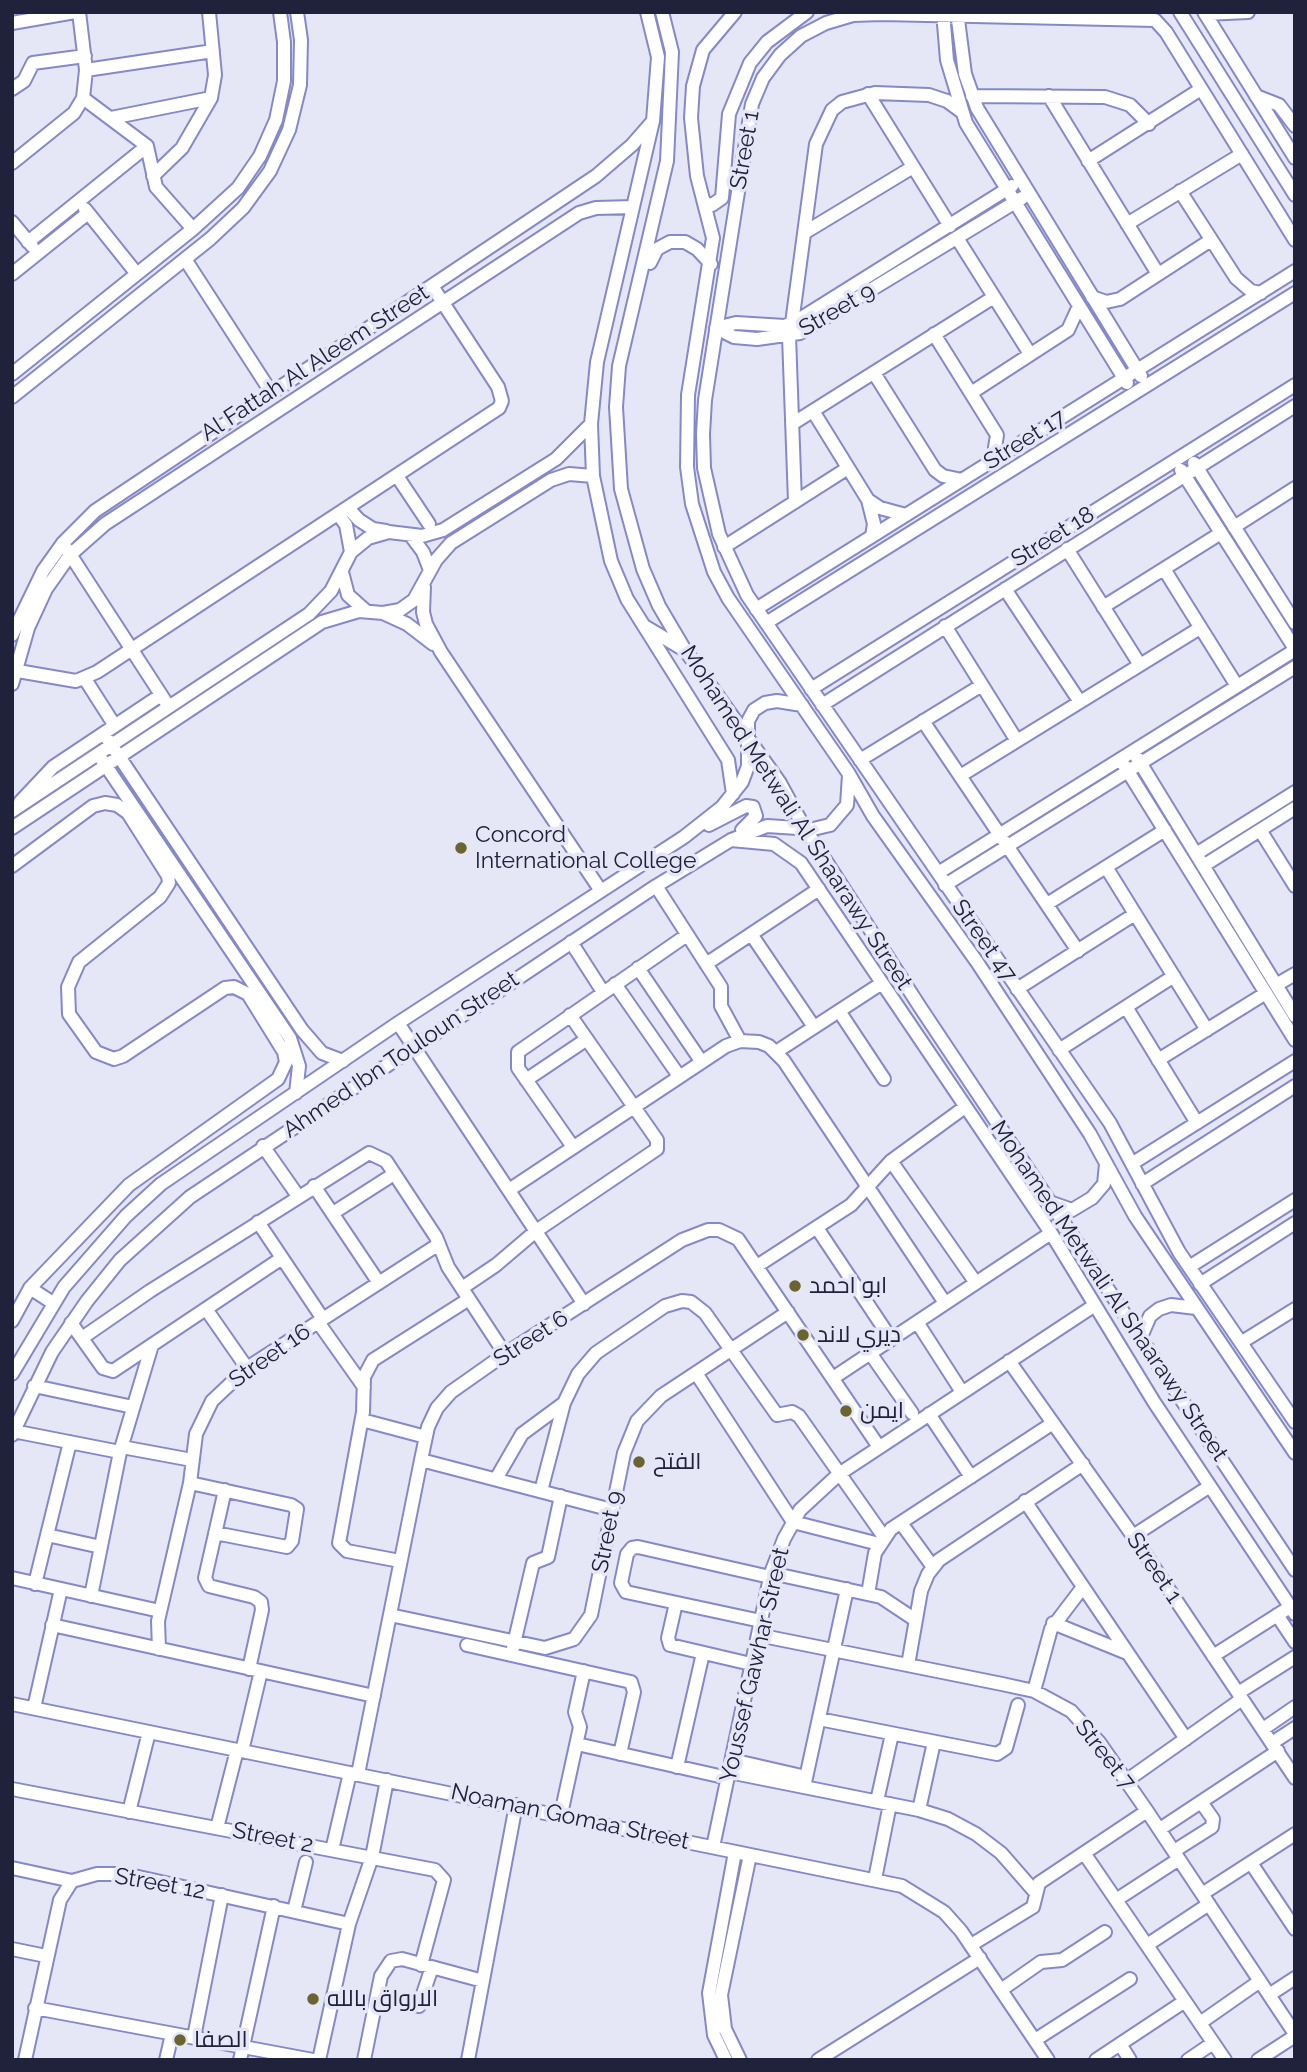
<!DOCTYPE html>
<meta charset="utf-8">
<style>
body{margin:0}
#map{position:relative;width:1307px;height:2072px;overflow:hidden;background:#e6e7f6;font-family:Raleway,sans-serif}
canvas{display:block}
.frame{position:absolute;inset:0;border:14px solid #20213b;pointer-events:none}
</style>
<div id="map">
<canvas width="1307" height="2072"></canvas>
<div class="frame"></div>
</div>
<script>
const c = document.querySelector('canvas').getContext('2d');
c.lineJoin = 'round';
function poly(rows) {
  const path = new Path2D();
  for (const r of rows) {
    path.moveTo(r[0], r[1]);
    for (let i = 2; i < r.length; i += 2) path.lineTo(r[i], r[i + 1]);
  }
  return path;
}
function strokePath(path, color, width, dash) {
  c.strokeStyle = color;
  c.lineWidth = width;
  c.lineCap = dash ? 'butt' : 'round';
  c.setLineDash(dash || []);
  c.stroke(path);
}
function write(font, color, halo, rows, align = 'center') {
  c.font = font + ' Raleway,Cairo,sans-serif';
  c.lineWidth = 7;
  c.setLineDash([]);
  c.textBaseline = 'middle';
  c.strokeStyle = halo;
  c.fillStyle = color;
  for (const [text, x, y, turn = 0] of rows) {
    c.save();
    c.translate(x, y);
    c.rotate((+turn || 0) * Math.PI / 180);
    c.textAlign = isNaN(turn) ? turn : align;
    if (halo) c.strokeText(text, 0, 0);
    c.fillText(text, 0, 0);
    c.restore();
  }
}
const minor = poly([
 [647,12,658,57,653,121,597,362,591,424,593,476,611,561,627,599,728,760,733,794],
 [662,12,672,52,667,161,619,366,616,407,621,489,643,569,659,606,685,650,780,783,804,827,920,1007,1295,1570],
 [735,12,703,50,693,86,691,118,697,176,713,238,688,395,687,467,692,504,714,572,728,598,849,774,873,816,977,962,1090,1134,1135,1216,1295,1453],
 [943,12,947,60,966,123,1127,383],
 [957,12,965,74,977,108,1141,376],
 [1180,12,1295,195],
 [1204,12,1295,158],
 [1205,14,1248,12],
 [12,23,75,12],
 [86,70,213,51],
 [12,89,24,81,33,63,85,56],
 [868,94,950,226],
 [972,96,1105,97,1130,105,1149,124],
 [1049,96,1158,274],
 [1256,96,1279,105,1295,126],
 [83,98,147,146,156,187,193,229],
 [111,118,211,98],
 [1088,161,1201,89],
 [12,163,74,113,83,98,86,70,79,12],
 [153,176,182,148,211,98,215,75,209,12],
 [1180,191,1236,278,1251,291,1261,293],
 [703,199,705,203,712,205,722,198,729,114,750,63,767,42,807,12],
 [85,209,137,274],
 [12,222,32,246],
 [1127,224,1242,154],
 [804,233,913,167],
 [957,238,1030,354],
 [1295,240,1166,32,1155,20,881,14,853,15,826,23,801,36,780,55,763,78,752,104,705,400,703,434,704,468,719,534,747,595,1110,1123,1179,1252,1295,1422],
 [28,242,147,146],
 [185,259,271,392],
 [650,263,657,249,670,242,685,242,697,249,711,264],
 [12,274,88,213],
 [1092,297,1106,302,1120,299,1211,240],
 [792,323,816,144,832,110,842,102,875,93,929,95,947,101,962,112],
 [716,328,734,337,757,339,800,333,1022,198],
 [716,328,736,323,785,326,798,320,1012,186],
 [934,334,997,435,993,460],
 [789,336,795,502],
 [874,373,935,470,943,476,962,480],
 [12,374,193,229,238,188,260,156,276,120,284,81,284,42,280,12],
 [971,393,1068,330,1079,306],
 [12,397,210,239,243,208,270,171,289,130,300,85,301,40,297,12],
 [813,411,868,500,874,524,872,536],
 [792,424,994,297],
 [1194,463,1295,623],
 [1181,470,1295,649],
 [397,476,429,524],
 [868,500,880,508,906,515],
 [348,508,359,520,373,529,386,531],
 [338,514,346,525,351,552],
 [1234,527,1295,488],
 [411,536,423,552,430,570],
 [724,547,848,468],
 [66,548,169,707],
 [1067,549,1140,665],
 [1164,569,1237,686],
 [342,572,348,595,366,611],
 [424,587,423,612,426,624,441,652,601,891],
 [1005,589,1080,702],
 [1103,607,1221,533],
 [756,609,1295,271],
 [383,613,407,624,433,644],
 [766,623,1295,293],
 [644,626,683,649],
 [945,626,1017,741],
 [12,635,43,571,63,543,95,511,596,176,632,145,653,121],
 [12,670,76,681,97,672,499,408,502,401,498,387,432,286],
 [85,679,115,726],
 [12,684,28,628,46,589,70,555,105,524,579,213,596,208,633,207],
 [811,689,1295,385],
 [822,705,1295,406],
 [923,721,1078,951],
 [104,734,302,1030,322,1053,343,1061],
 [1136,756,1295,1016],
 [102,760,290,1038,299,1066,296,1093],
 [860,760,982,685],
 [1124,765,1295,1040],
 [960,776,1200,628],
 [20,802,53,767,161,695],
 [12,811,309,614,331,591,351,552,368,538,389,532,422,536,443,530,556,459,591,424],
 [709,825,746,806,753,807,756,816,742,830],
 [12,828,322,622,359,611,383,613,400,610,414,600,436,560,451,543,551,480,569,474,593,476],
 [1260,830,1295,886],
 [731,840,774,844,801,863,1051,1233,1154,1402,1295,1614],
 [1196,854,1295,792],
 [12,866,93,806,105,803,117,805,128,813,168,876,169,883,160,897,79,962,68,987,69,1014,96,1052,114,1059,123,1056,225,988,234,987,248,994,284,1052,286,1062,278,1079,129,1185,30,1288,12,1321],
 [1203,866,1295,808],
 [1106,867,1207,1030],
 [938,873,1295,650],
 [945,885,1295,667],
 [656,886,721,987,721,1006,740,1041],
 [1047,904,1165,830],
 [751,934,814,1027],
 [571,942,603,992],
 [706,964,819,889],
 [638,968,701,1061],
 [615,984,679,1076],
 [1276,985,1295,974],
 [1017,989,1135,914],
 [1126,1007,1197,1123],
 [839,1011,884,1079],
 [398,1023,584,1304],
 [1059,1050,1174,976],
 [776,1052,882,983],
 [1158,1060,1266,993],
 [526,1080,587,1039],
 [263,1146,298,1196],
 [573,1147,518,1068,518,1052,687,935],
 [891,1161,976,1283],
 [1133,1163,1295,1061],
 [1142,1184,1295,1086],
 [314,1186,379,1283],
 [509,1190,726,1046,740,1041,759,1042,769,1046,784,1061,945,1303],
 [1052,1203,1072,1210,1092,1198,1104,1184,1106,1164],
 [333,1213,394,1174],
 [258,1222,323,1319],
 [817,1228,891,1339],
 [757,1266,851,1205,891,1161,965,1107],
 [1189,1267,1295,1200],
 [1200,1284,1295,1223],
 [30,1288,53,1303],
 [462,1288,496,1265,536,1231,657,1149,657,1140,570,1015],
 [206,1309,247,1368],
 [318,1322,364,1387],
 [917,1322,962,1392],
 [71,1323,103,1368,113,1371,282,1258],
 [82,1338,150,1291,369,1153,386,1161,436,1237,448,1267,505,1354],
 [1140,1339,1150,1316,1159,1309,1171,1305,1196,1308],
 [1242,1342,1295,1309],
 [870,1353,912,1413],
 [1009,1361,1133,1536,1295,1778],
 [696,1373,793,1522,879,1544],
 [12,1374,64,1287,126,1216,161,1184,398,1023,684,837,722,807,742,782,748,766,748,721,754,710,765,703,777,701,802,705],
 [833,1378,1051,1233],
 [34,1386,133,1407],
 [929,1414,971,1477],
 [362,1420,426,1437],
 [13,1431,120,1452],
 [12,1435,52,1352,87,1301,120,1260,190,1197,656,886,731,840,767,826,813,829,830,825,847,805,849,775],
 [122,1447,192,1460],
 [421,1460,612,1510],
 [496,1479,522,1434,564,1403],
 [190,1483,291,1505,297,1509,292,1541,287,1547,215,1533],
 [225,1490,205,1578,209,1586,254,1597,261,1602,262,1610,249,1669],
 [541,1491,564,1403,578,1374,596,1353,665,1306,682,1301,691,1302,705,1313,777,1415,792,1412,799,1416,884,1537],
 [1025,1501,1186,1739],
 [901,1523,933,1567],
 [47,1535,101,1547],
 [1133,1536,1210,1486],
 [400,1561,347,1551,339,1543,363,1412,364,1377,373,1360,469,1299],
 [771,1573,881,1597,914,1619],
 [12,1578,160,1611],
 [35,1584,70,1442],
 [868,1594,875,1553,891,1529,1053,1423],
 [91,1596,120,1452,152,1345],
 [676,1603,668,1638,670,1645,751,1664],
 [390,1615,545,1648,574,1639,591,1615,624,1453,637,1421,661,1396,788,1312],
 [1277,1615,1295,1642],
 [761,1621,626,1592,621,1583,627,1554,632,1548,638,1547,770,1577],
 [1053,1623,1127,1653],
 [52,1625,374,1696],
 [758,1635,1002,1684,1034,1691,1071,1711,1099,1742,1147,1811,1295,2034],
 [467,1645,631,1682,634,1692,620,1754],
 [513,1648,533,1563,548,1557,561,1496],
 [159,1649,158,1621,190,1483,196,1434,212,1401,247,1368,439,1244],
 [1213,1656,1290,1607],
 [908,1665,921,1591,928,1574,939,1560,1083,1464],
 [1034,1691,1051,1629,1083,1587],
 [1238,1693,1295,1657],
 [12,1704,902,1886,944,1912,961,1931,1048,2060],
 [34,1708,61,1589],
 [819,1719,997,1754,1006,1748,1018,1705],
 [1263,1729,1295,1707],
 [1272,1743,1295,1728],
 [577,1744,728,1778],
 [242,1751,261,1671],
 [732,1760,806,1777],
 [677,1767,703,1653],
 [729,1772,919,1810,948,1819,976,1834,1001,1853,1035,1892],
 [358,1774,421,1460,428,1427,437,1408,451,1392,505,1354,682,1240,708,1230,719,1230,738,1239,879,1447],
 [1126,1781,1242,1699],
 [804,1787,847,1589],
 [12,1789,435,1870,444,1880,421,1965],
 [877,1801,892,1734],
 [919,1810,934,1742],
 [129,1812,149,1732],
 [561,1814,580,1727,575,1712,584,1671],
 [217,1828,237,1750],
 [1160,1829,1278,1751],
 [713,1847,771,1573,784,1539,800,1510,839,1474,1095,1305],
 [332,1850,350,1773],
 [1174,1851,1212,1827,1213,1819,1201,1802],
 [1084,1853,1225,2060],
 [1251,1863,1295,1929],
 [12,1868,72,1881],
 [875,1879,890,1804],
 [1202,1894,1295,1834],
 [1116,1900,1179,1859],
 [294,1911,306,1862],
 [971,1945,1033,1907,1039,1883,1147,1811],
 [1147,1945,1209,1904],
 [12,1949,46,1956],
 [1001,1990,1041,1962,1062,1960,1105,1932],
 [1269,1995,1295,1978],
 [377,1997,419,2006,432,1967],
 [35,2008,313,2060],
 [1200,2023,1260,1981],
 [194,2037,222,1895],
 [1035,2040,1130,1979],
 [1120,2044,1130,2060],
 [25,2060,60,1900,72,1881,97,1874,125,1874,349,1924],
 [166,2060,172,2034],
 [240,2060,274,1906],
 [319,2060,349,1924,372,1857,387,1780],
 [364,2060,381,1976,391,1961,402,1959,483,1981],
 [468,2060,516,1805],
 [726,2060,714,2035,709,1993,735,1852],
 [740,2060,725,2029,721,1995,750,1855],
 [818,2060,980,1958],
 [1096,2060,1185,2001],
 [1188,2060,1213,2043],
 [1258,2060,1295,2036]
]);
strokePath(minor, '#8588ca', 16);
strokePath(minor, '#fff', 12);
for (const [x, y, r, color] of [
 [461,848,7,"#6b6431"],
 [795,1286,7,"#6b6431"],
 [803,1335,7,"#6b6431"],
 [846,1411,7,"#6b6431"],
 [639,1462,7,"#6b6431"],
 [313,1999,7,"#6b6431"],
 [180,2040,7,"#6b6431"]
]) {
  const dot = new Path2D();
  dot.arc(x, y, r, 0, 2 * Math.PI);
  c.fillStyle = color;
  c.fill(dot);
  strokePath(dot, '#e6e7f6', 2.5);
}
write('23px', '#20213b', '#e6e7f6', [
 ["Street 1",745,150,-80],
 ["Street 9",837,310,-30],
 ["Al Fattah Al Aleem Street",315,363,-33],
 ["Street 17",1025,440,-32],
 ["Street 18",1053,537,-32],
 ["Mohamed Metwali Al Shaarawy Street",796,818,57],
 ["Street 47",984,941,55],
 ["Ahmed Ibn Touloun Street",401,1055,-34],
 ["Mohamed Metwali Al Shaarawy Street",1109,1291,56],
 ["Street 6",531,1339,-33],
 ["Street 16",270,1356,-35],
 ["Street 9",608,1532,-79],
 ["Street 1",1154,1568,56],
 ["Youssef Gawhar Street",755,1665,-77],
 ["Street 7",1105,1755,52],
 ["Noaman Gomaa Street",570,1817,12],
 ["Street 2",273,1838,11],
 ["Street 12",160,1884,10]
]);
write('23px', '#20213b', '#e6e7f6', [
 ["Concord",475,835],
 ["International College",475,861],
 ["ابو احمد",809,1286],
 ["ديري لاند",817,1335],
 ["ايمن",860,1411],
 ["الفتح",653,1462],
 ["الارواق بالله",327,1999],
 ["الصفا",194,2040]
], 'left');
</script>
